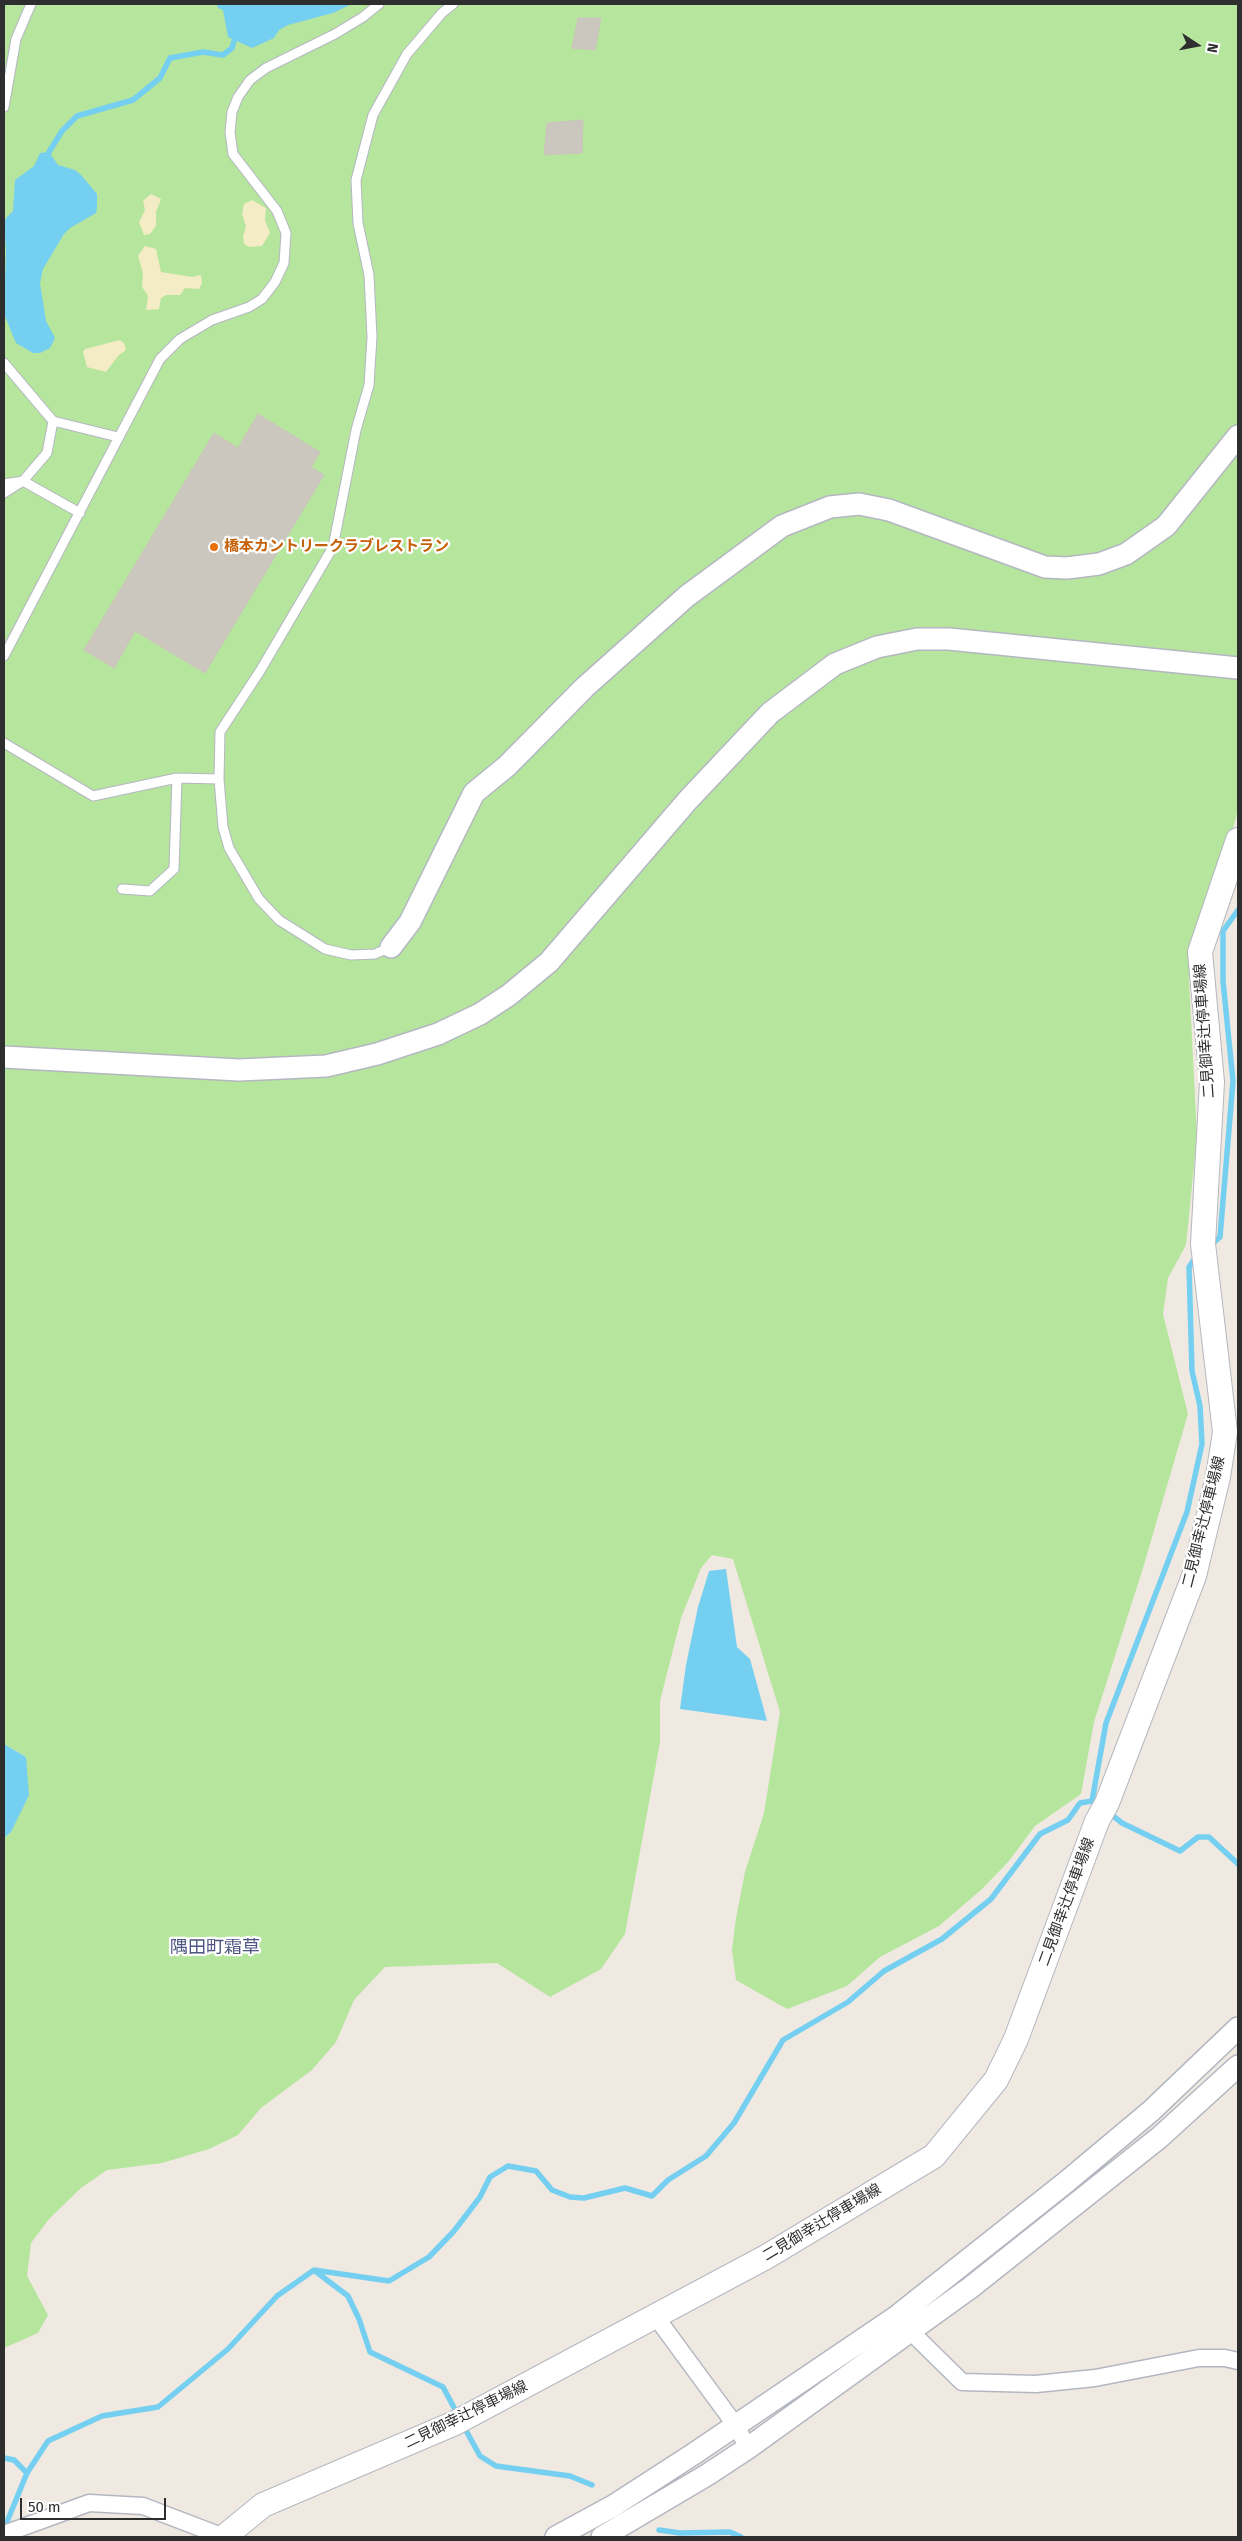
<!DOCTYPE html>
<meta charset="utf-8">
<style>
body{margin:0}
#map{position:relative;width:1242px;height:2541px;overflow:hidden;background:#efe9e1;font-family:"Fira Sans",sans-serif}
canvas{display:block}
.frame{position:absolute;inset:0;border:5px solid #2e2e2e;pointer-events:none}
.north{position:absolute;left:1172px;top:20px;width:50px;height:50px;-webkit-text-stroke:4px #fff;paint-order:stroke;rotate:101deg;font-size:14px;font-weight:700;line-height:20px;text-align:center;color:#2e2e2e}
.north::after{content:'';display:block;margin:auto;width:18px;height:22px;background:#2e2e2e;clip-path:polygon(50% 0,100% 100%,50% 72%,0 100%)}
.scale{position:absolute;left:20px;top:2498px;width:146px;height:22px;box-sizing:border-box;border:2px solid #2e2e2e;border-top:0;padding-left:6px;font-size:15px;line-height:18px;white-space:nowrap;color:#2e2e2e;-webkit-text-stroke:4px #fff;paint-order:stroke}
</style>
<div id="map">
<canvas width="1242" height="2541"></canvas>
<div class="frame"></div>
<div class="north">N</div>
<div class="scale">50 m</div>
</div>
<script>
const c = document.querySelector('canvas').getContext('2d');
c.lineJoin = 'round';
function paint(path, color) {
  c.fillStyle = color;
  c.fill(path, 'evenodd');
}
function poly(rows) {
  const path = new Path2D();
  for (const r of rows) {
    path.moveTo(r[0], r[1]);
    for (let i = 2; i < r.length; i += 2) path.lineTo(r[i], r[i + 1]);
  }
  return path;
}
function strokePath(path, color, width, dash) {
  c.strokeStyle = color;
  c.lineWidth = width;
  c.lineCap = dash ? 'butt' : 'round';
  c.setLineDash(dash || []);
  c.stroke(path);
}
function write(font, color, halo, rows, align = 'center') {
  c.font = font + ' "Fira Sans","Noto Sans JP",sans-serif';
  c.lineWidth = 4.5;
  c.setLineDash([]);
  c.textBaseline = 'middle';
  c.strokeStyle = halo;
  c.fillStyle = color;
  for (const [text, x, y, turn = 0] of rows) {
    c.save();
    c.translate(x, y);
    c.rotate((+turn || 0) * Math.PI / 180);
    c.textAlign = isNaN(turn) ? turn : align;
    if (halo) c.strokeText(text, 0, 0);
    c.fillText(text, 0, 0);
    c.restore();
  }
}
paint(poly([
 [4,4,1238,4,1238,809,1223,868,1194,939,1189,980,1197,1136,1186,1245,1168,1278,1163,1314,1188,1414,1143,1568,1094,1722,1081,1794,1035,1826,1009,1861,982,1889,939,1926,880,1957,847,1986,787,2009,736,1980,732,1950,736,1918,745,1872,764,1813,780,1712,733,1559,712,1555,701,1568,681,1618,660,1701,660,1742,625,1934,601,1969,550,1997,497,1963,385,1967,354,2000,336,2042,312,2070,261,2108,238,2135,209,2149,162,2163,107,2170,81,2188,49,2219,31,2243,27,2276,48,2315,38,2333,4,2348,4,1838,11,1832,26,1757,4,1744]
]), '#b6e59e');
paint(poly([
 [151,194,161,199,156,212,156,226,150,234,144,235,139,222,145,210,143,201],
 [252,200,266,208,265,220,270,233,262,246,249,247,244,244,243,236,246,226,242,214,244,204],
 [145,246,156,249,161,272,192,277,201,275,202,283,199,289,185,288,180,295,166,295,161,298,159,309,146,310,148,296,142,287,143,273,138,256],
 [120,340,124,343,126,350,118,356,106,372,87,367,83,352,85,349]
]), '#f3ecc5');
paint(poly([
 [217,4,352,4,333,13,288,25,279,30,274,38,252,48,228,37,223,10,218,8],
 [49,152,58,165,75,170,81,175,97,194,97,207,96,213,70,228,64,234,43,269,40,283,46,321,55,338,50,348,40,353,33,353,16,343,4,314,6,250,4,224,6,218,13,211,15,180,34,166,40,153],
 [726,1569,737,1647,750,1659,767,1721,680,1709,686,1665,698,1607,709,1571],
 [4,1744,26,1757,29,1795,11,1832,4,1838]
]), '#75cff0');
strokePath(poly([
 [49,152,62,131,77,116,133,100,160,78,170,58,203,52,223,55,232,48,234,41],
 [1211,1245,1220,1237,1233,1081,1223,981,1223,931,1238,910],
 [1108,1812,1122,1823,1180,1851,1198,1837,1209,1837,1238,1864],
 [315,2271,348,2296,359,2319,370,2352,443,2387,458,2415],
 [463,2425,480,2456,496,2466,570,2476,592,2485],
 [4,2458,14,2460,27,2473],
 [4,2529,27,2473,48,2441,102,2416,158,2407,228,2349,277,2296,314,2270,389,2281,429,2257,454,2231,480,2197,490,2177,508,2166,536,2171,552,2190,570,2197,584,2198,625,2188,652,2196,668,2180,706,2156,734,2123,783,2040,848,2002,884,1971,942,1939,991,1899,1040,1834,1068,1820,1080,1803,1092,1801,1106,1723,1187,1512,1202,1444,1200,1406,1192,1371,1189,1267,1197,1255],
 [659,2530,680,2533,730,2532,741,2537]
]), '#75cff0', 5.5);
const building = poly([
 [578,18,601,18,595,50,572,48,578,18],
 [583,120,582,153,544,155,547,123,583,120],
 [258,414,320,452,311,467,324,475,205,673,135,631,114,668,84,650,214,433,238,448,258,414]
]);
paint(building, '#cbc7bf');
strokePath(building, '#cbc5ba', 1);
const service = poly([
 [4,107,16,39,31,4],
 [4,363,53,421,118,437],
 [4,484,23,481,47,453,53,421],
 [4,493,23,481,80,513],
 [4,656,160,359,180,339,212,320,249,307,262,299,275,282,284,263,286,233,277,211,233,154,230,132,232,112,238,97,250,80,266,68,335,34,363,17,379,4],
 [4,743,93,796,177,778,219,779],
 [122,889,150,891,174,869,177,778],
 [390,947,375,954,351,955,325,949,279,920,259,899,229,848,223,827,219,779,220,732,260,671,333,547,356,430,369,385,372,337,369,275,358,223,356,180,373,115,407,54,442,13,453,4]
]);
const minor = poly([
 [656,2317,736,2426,748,2448],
 [902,2323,962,2382,1036,2384,1095,2378,1199,2358,1225,2358,1238,2361],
 [4,2534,89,2503,143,2506,224,2537]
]);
const tertiary = poly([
 [391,947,410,922,474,793,507,766,585,687,687,596,782,526,830,507,859,504,889,510,1045,567,1067,568,1099,564,1126,554,1166,526,1238,436],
 [4,1057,239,1070,326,1066,377,1054,438,1034,480,1014,509,995,549,962,688,800,770,713,835,664,877,647,917,639,949,639,1238,668],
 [556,2537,613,2506,692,2455,896,2317,1065,2183,1151,2111,1238,2028],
 [602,2537,707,2475,748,2448,970,2288,1160,2137,1238,2066]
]);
const secondary = poly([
 [224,2537,263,2505,455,2423,766,2257,934,2156,996,2080,1016,2039,1097,1821,1107,1803,1194,1576,1218,1477,1225,1432,1203,1244,1212,1082,1200,952,1238,840]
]);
strokePath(service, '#b4b7c1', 11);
strokePath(minor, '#b4b7c1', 19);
strokePath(tertiary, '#b4b7c1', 24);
strokePath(secondary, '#b4b7c1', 26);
strokePath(service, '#fff', 9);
strokePath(minor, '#fff', 16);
strokePath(tertiary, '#fff', 21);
strokePath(secondary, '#fff', 24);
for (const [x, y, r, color] of [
 [214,547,5,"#e8710a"]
]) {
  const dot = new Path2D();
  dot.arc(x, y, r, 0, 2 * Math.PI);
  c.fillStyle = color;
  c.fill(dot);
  strokePath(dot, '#fff', 2);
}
write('bold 15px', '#c56008', '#fff', [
 ["橋本カントリークラブレストラン",224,547]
], 'left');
write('15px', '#2e2e2e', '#fff', [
 ["二見御幸辻停車場線",1205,1031,-94],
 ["二見御幸辻停車場線",1204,1522,-76],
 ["二見御幸辻停車場線",1067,1902,-70],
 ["二見御幸辻停車場線",822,2223,-31],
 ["二見御幸辻停車場線",466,2415,-26]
]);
write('18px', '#4d5680', '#fff', [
 ["隅田町霜草",215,1948]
]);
</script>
